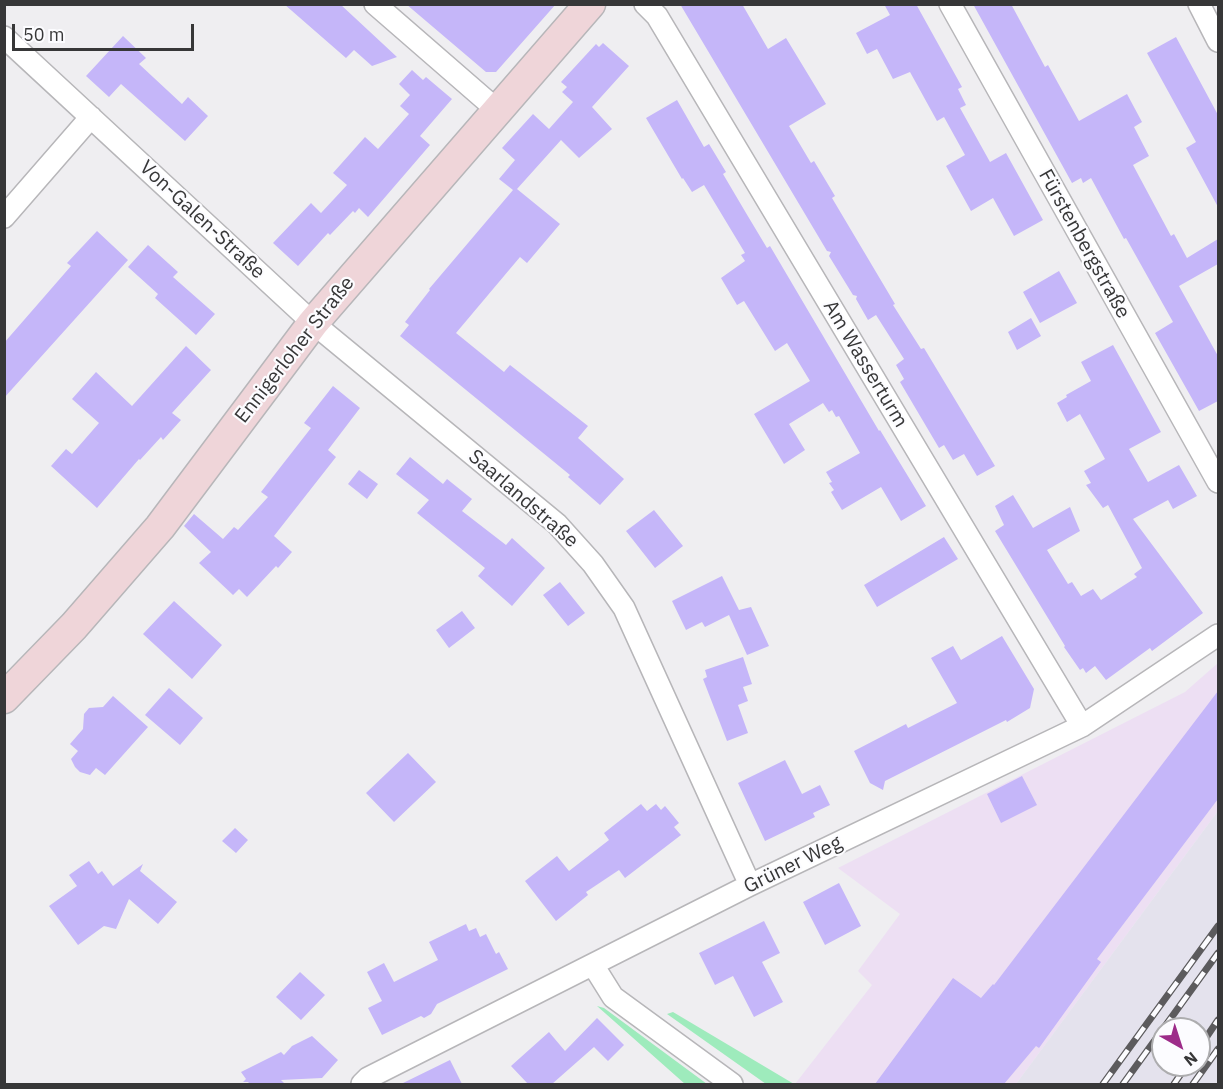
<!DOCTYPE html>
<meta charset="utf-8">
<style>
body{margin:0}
#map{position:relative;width:1223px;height:1089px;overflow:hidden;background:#efeef1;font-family:"IBM Plex Sans",sans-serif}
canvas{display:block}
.frame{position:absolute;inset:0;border:6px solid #373738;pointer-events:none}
.north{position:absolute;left:1151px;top:1017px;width:60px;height:60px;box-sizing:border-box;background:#fcfcff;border:2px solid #adadaf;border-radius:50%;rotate:141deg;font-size:16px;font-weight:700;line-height:24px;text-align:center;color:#373738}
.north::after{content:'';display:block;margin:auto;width:21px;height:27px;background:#9d2c89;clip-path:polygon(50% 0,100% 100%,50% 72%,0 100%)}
.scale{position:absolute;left:12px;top:24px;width:182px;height:27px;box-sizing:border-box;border:3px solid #373738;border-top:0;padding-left:8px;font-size:18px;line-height:21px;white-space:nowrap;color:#373738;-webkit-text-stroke:4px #fcfcff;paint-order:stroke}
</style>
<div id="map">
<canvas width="1223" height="1089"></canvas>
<div class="frame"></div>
<div class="north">N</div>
<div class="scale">50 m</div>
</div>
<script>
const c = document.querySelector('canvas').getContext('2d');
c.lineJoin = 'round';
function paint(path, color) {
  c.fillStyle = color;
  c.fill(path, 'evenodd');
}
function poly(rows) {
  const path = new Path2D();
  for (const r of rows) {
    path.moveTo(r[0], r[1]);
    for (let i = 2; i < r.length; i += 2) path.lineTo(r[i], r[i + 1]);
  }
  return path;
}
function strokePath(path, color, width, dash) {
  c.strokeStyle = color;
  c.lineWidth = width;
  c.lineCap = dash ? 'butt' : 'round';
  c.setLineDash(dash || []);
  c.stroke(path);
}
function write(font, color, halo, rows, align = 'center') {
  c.font = font + ' "IBM Plex Sans",sans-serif';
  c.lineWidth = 4.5;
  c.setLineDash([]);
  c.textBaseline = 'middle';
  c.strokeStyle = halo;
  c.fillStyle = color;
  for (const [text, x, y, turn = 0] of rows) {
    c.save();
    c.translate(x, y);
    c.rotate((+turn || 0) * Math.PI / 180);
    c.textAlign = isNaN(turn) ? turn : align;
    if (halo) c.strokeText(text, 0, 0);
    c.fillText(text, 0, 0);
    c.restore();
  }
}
paint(poly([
 [1218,663,1218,811,1016,1084,795,1084,872,985,858,971,900,914,838,868,1185,692]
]), '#eddff3');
paint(poly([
 [1218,811,1218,1084,1016,1084],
 [1163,1029,1199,1029,1199,1065,1163,1065]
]), '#e4e2ed');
paint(poly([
 [597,1006,604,1008,707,1084,685,1084],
 [673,1012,794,1084,766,1084,667,1014]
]), '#9eebbc');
paint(poly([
 [284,4,340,4,397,57,372,66,354,50,346,58],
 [406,4,556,4,496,72,486,72],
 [680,4,742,4,768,49,786,38,826,104,789,126,811,163,814,161,835,196,832,198,895,304,893,305,921,349,924,348,995,466,977,476,964,454,953,460,944,445,939,448,900,382,904,379,896,365,904,359,876,315,868,320,856,299,857,296,853,295,829,256,831,252,827,251],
 [884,4,916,4,962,87,958,89,966,105,960,108,990,162,1006,153,1043,220,1014,236,993,198,971,211,946,166,965,155,944,117,937,121,910,72,893,79,877,49,867,54,856,33,890,15],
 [973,4,1011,4,1045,67,1048,65,1079,121,1127,94,1142,122,1134,127,1149,156,1133,165,1171,236,1174,234,1187,258,1218,239,1218,264,1179,286,1218,356,1218,401,1199,411,1155,333,1173,322,1126,238,1124,239,1091,178,1083,183,1081,178,1072,183],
 [123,36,146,58,139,64,182,104,188,97,208,116,185,141,121,84,109,97,86,76],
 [1176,37,1218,115,1218,207,1186,148,1196,142,1147,53],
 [603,43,629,66,592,107,612,129,579,158,561,140,517,189,560,224,527,263,520,257,456,333,504,372,510,365,588,426,578,438,624,479,600,505,568,477,570,475,400,336,409,325,405,322,430,290,429,289,513,190,499,179,515,160,502,148,533,114,549,129,573,102,562,92,567,87,561,82,596,44,599,47],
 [412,70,423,80,426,77,452,99,420,136,430,145,368,217,359,208,355,213,353,211,330,235,328,233,298,266,273,243,311,203,321,213,347,185,333,173,365,137,378,149,409,114,400,106,410,95,399,84],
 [677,100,704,147,709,144,726,172,723,174,746,213,767,248,770,246,879,431,880,430,926,506,901,521,881,487,842,510,831,492,834,490,829,483,832,482,826,472,860,453,839,416,836,417,832,410,829,412,823,403,789,424,805,450,784,464,754,414,810,381,787,343,775,351,744,301,737,305,721,278,745,261,741,255,745,253,704,185,692,192,683,178,682,179,646,118],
 [97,231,128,260,4,398,4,343,71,266,67,263],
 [148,245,178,272,173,277,215,314,196,335,155,298,158,294,128,267],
 [1059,271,1077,303,1040,323,1023,292],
 [1031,318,1041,336,1017,350,1008,332],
 [1113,345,1161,432,1129,449,1148,482,1179,465,1197,496,1173,509,1168,500,1133,519,1203,613,1152,651,1150,648,1106,680,1095,666,1086,673,1083,668,1080,670,1064,647,1065,646,995,531,1004,525,995,506,1013,495,1033,528,1070,507,1080,531,1047,550,1068,584,1072,582,1081,596,1093,589,1101,600,1137,577,1134,574,1142,568,1108,505,1103,508,1086,485,1091,483,1084,471,1105,459,1080,414,1067,422,1057,403,1067,397,1066,395,1091,381,1081,362],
 [186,346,211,370,172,413,181,420,163,440,161,437,140,460,139,459,97,508,51,466,66,449,72,454,99,423,72,399,96,372,132,406],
 [333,386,360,408,328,450,336,457,274,536,292,552,278,568,276,566,247,597,239,589,233,595,199,563,211,552,184,526,194,514,223,539,234,527,238,530,268,497,261,492,311,428,304,423],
 [410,457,443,484,447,479,472,499,462,511,506,545,512,538,545,568,512,606,478,576,485,568,417,513,429,500,396,474],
 [359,470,378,484,367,499,348,484],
 [654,510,683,546,655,568,626,531],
 [944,537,958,559,877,607,864,585],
 [722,576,739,610,735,611,751,607,769,646,747,655,729,615,705,627,702,622,686,630,672,601],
 [560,582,585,613,568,626,543,595],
 [174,601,222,645,192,679,143,634],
 [462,611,475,628,449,648,436,630],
 [1002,636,1034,689,1030,708,1007,722,1006,720,885,781,883,790,870,783,854,751,906,724,908,728,957,703,931,658,953,646,961,660],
 [743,657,752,684,743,687,748,701,738,705,748,733,727,741,703,679,707,677,705,670],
 [169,688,203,718,180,745,145,715],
 [1218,691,1218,799,1097,959,1101,962,1039,1048,1036,1046,1004,1084,875,1084,953,978,981,998,993,984,994,985],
 [113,696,148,727,105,775,96,768,90,775,80,772,75,767,71,759,78,751,70,744,83,729,84,714,89,708,103,707],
 [408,753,436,782,394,822,366,793],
 [785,760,802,794,820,785,830,805,813,813,815,817,765,841,738,783],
 [1022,776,1037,805,1001,823,987,794],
 [641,804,647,811,656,804,661,810,665,806,679,823,674,827,681,835,625,878,619,870,586,892,588,895,556,921,525,881,557,856,569,871,609,840,604,833],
 [235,828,248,840,236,853,222,841],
 [89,861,98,874,102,871,113,886,143,864,140,871,177,902,158,924,129,899,116,929,104,926,78,945,49,906,77,886,69,875],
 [839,883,861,926,825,945,803,902],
 [764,921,780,953,762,962,783,1002,754,1017,733,976,715,985,699,953],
 [466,924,469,931,476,928,480,937,486,934,496,954,499,952,508,969,437,1004,431,1014,424,1018,421,1016,382,1035,368,1008,382,1001,367,972,384,963,394,982,438,960,429,942],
 [300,972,325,995,301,1020,276,997],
 [597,1018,624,1045,608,1061,594,1047,552,1084,528,1084,511,1066,549,1032,565,1051],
 [312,1036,338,1060,322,1078,281,1080,285,1084,250,1084,248,1082,243,1082,246,1079,241,1072,281,1052,284,1055,292,1046],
 [450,1060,462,1084,401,1084]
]), '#c5b6f9');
const street = poly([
 [375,4,497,110],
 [645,4,657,16,1082,726],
 [950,4,1218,482],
 [1199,4,1218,41],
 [4,37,313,323,557,524,593,564,624,608,750,885],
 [4,217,91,117],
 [593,965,613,997,732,1084],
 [362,1084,368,1078,750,885,1082,726,1218,635]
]);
const secondary = poly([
 [4,698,74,626,160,527,313,323,590,4]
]);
strokePath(street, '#b7b6b9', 24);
strokePath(secondary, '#b7b6b9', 33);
strokePath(street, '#fff', 21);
strokePath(secondary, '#efd5d9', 30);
const rail = poly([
 [1163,1029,1218,953],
 [1199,1048,1218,1020],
 [1103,1084,1218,926],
 [1123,1084,1163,1029],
 [1174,1084,1187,1065],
 [1193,1084,1218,1049]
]);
strokePath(rail, '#5c5b5d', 7);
strokePath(rail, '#fcfcff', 4.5, [14]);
write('20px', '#373738', '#fcfcff', [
 ["Von-Galen-Straße",202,220,43],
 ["Fürstenbergstraße",1084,244,61],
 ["Ennigerloher Straße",295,350,-52],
 ["Am Wasserturm",865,364,59],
 ["Saarlandstraße",523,499,41],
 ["Grüner Weg",793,865,-26]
]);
</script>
